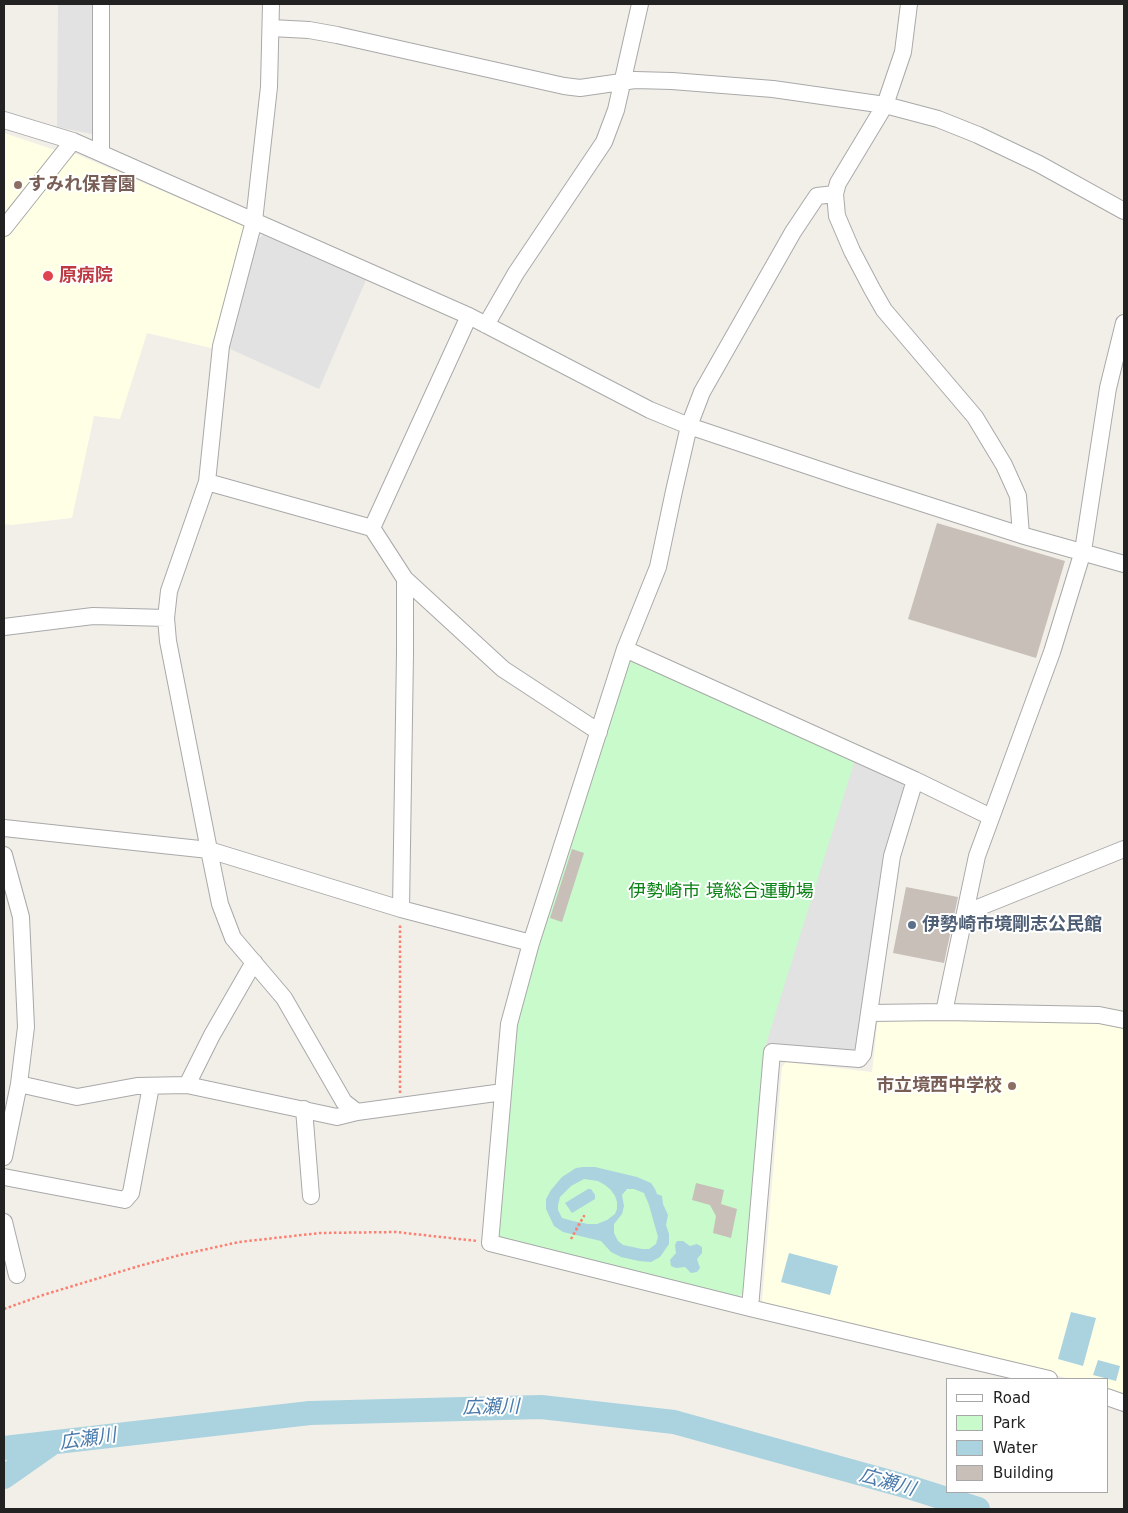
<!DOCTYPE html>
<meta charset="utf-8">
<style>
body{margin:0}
#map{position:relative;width:1128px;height:1513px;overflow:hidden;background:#f2efe9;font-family:"DejaVu Sans",sans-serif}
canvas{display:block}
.frame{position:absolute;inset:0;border:5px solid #222;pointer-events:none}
.legend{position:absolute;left:946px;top:1378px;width:162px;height:115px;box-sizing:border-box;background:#fff;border:1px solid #a7a7a7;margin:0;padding:6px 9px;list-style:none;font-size:15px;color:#222}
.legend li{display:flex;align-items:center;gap:10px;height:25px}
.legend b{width:25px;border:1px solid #a7a7a7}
</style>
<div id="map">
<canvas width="1128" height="1513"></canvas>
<div class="frame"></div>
<ul class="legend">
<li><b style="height:6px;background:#fff"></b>Road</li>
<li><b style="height:14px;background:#c8facc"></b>Park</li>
<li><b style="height:14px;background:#aad3df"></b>Water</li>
<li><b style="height:14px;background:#c7bfb8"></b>Building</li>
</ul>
</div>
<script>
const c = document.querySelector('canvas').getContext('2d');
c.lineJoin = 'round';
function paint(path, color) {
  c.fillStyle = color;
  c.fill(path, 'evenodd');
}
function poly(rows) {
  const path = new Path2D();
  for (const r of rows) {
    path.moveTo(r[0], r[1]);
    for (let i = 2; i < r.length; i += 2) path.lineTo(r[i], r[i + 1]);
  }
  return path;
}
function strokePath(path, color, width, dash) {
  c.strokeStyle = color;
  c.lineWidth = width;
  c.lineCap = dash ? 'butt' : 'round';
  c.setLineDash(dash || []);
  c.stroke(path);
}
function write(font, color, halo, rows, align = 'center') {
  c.font = font + ' "DejaVu Sans","Noto Sans JP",sans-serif';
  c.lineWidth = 4;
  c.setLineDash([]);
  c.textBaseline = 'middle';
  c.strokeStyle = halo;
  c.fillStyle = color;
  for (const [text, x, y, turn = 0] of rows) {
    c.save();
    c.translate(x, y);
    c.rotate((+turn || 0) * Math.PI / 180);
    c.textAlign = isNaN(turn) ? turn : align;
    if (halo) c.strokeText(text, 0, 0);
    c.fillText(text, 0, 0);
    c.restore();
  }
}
paint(poly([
 [4,133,55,150,58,154,4,217],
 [76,154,244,226,247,230,215,349,147,333,120,419,94,416,72,518,11,525,4,524,4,239,69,155],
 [878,1018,1056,1018,1124,1026,1124,1398,1107,1392,1107,1379,1070,1379,987,1356,872,1332,765,1305,762,1301,782,1067,786,1062,872,1072]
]), '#ffffe5');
paint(poly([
 [632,661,902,781,766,1044,754,1191,743,1293,738,1297,509,1242,498,1236,512,1053,520,1002,627,664]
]), '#c8facc');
paint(poly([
 [58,4,92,4,92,134,57,127],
 [263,235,366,280,319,389,228,348,236,310,259,238],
 [855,760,902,781,905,790,857,1048,851,1051,766,1044]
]), '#e2e2e2');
paint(poly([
 [583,1167,595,1167,637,1177,651,1183,655,1189,657,1194,662,1196,663,1204,668,1215,666,1225,669,1234,669,1244,660,1257,651,1262,639,1261,621,1257,611,1252,601,1241,563,1232,554,1226,546,1209,546,1199,551,1190,562,1177,576,1168],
 [584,1179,598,1181,605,1185,611,1190,615,1196,617,1202,617,1209,615,1214,607,1220,597,1224,588,1224,573,1221,562,1218,558,1210,558,1205,560,1197,571,1186],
 [627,1189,634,1189,644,1193,649,1205,658,1237,656,1244,649,1249,642,1249,623,1245,618,1241,614,1233,614,1224,622,1214,624,1206,622,1195],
 [588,1189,591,1189,595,1195,595,1199,572,1213,565,1203],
 [677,1241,683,1241,690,1246,697,1244,702,1247,702,1253,697,1259,700,1268,697,1272,691,1273,685,1267,676,1268,671,1266,670,1260,676,1253,675,1245],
 [789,1253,838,1266,830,1295,781,1282],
 [1071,1312,1096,1318,1083,1366,1058,1359],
 [1098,1360,1120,1366,1116,1381,1093,1375]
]), '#aad3df');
strokePath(poly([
 [4,1448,310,1413,541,1407,674,1422,912,1488,978,1509],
 [4,1477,51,1444]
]), '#aad3df', 24);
paint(poly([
 [937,523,1065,561,1036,658,908,619],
 [572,849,584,853,562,922,550,918],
 [906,887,958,897,944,963,893,953],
 [696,1183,724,1190,721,1204,737,1209,731,1238,713,1233,716,1216,710,1205,692,1200]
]), '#c7bfb8');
const minor = poly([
 [271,4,269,87,254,221,221,346,207,482,169,591,166,618,168,641,209,850,220,904,233,938,284,998,344,1102,357,1112,503,1092],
 [909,4,903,52,885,105,838,183,835,194,837,216,852,251,872,289,884,310,975,417,1004,465,1018,496,1021,535],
 [271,28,309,30,337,35,564,86,580,88,635,80,672,81,773,89,885,105,938,119,978,135,1039,164,1124,211],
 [4,120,73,141,469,316,650,410,689,426,853,481,1021,535,1124,564],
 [101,153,101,4],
 [835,194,817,196,793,232,702,392,689,426,674,491,658,567,625,649,531,943,509,1024,490,1243,750,1308,1049,1379],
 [4,228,73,141],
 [486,325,516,273,604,142,616,110,640,4],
 [207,482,372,528,405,579,503,669,599,732],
 [372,528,469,316],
 [4,627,93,616,166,618],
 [625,649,915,780,991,817],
 [4,828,209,850,401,909,531,943],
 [4,855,21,917,26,1027,19,1084,4,1157],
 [401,909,405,653,405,579],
 [965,913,1124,849],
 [944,1012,977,856,1052,652,1083,551,1108,388,1124,323],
 [870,1013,944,1012,1099,1015,1124,1020],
 [19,1084,77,1097,137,1086,187,1085,337,1117,357,1112],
 [187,1085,212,1035,254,962],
 [304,1109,311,1196],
 [4,1177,125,1200,131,1193,151,1086],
 [4,1222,17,1275],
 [750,1308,772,1052,859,1059,863,1054,892,856,915,780],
 [1107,1397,1124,1403]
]);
strokePath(minor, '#a9a9a9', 18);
strokePath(poly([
 [400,1093,400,923],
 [571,1239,584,1216,576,1229],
 [4,1309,43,1295,139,1266,180,1255,239,1242,320,1233,396,1232,477,1241]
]), '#fa8072', 2.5, [2.5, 2.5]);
strokePath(minor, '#fff', 16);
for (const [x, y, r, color] of [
 [18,185,5,"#8d6e63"],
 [48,276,6,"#e0444e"],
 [912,925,5,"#5c6f8a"],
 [1012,1086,5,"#8d6e63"]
]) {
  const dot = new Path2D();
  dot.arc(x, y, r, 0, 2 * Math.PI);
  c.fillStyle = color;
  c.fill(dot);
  strokePath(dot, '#fff', 2);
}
write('bold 18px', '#785e54', '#fff', [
 ["すみれ保育園",28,185],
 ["市立境西中学校",1002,1086,"right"]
], 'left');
write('bold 18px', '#be3a42', '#fff', [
 ["原病院",59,276]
], 'left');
write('18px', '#0c8416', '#fff', [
 ["伊勢崎市 境総合運動場",721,892]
]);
write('bold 18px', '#4e5e75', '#fff', [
 ["伊勢崎市境剛志公民館",922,925]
], 'left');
write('italic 19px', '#4a7aab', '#fff', [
 ["広瀬川",491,1408,-1],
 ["広瀬川",88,1440,-8],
 ["広瀬川",887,1483,16]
]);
</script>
